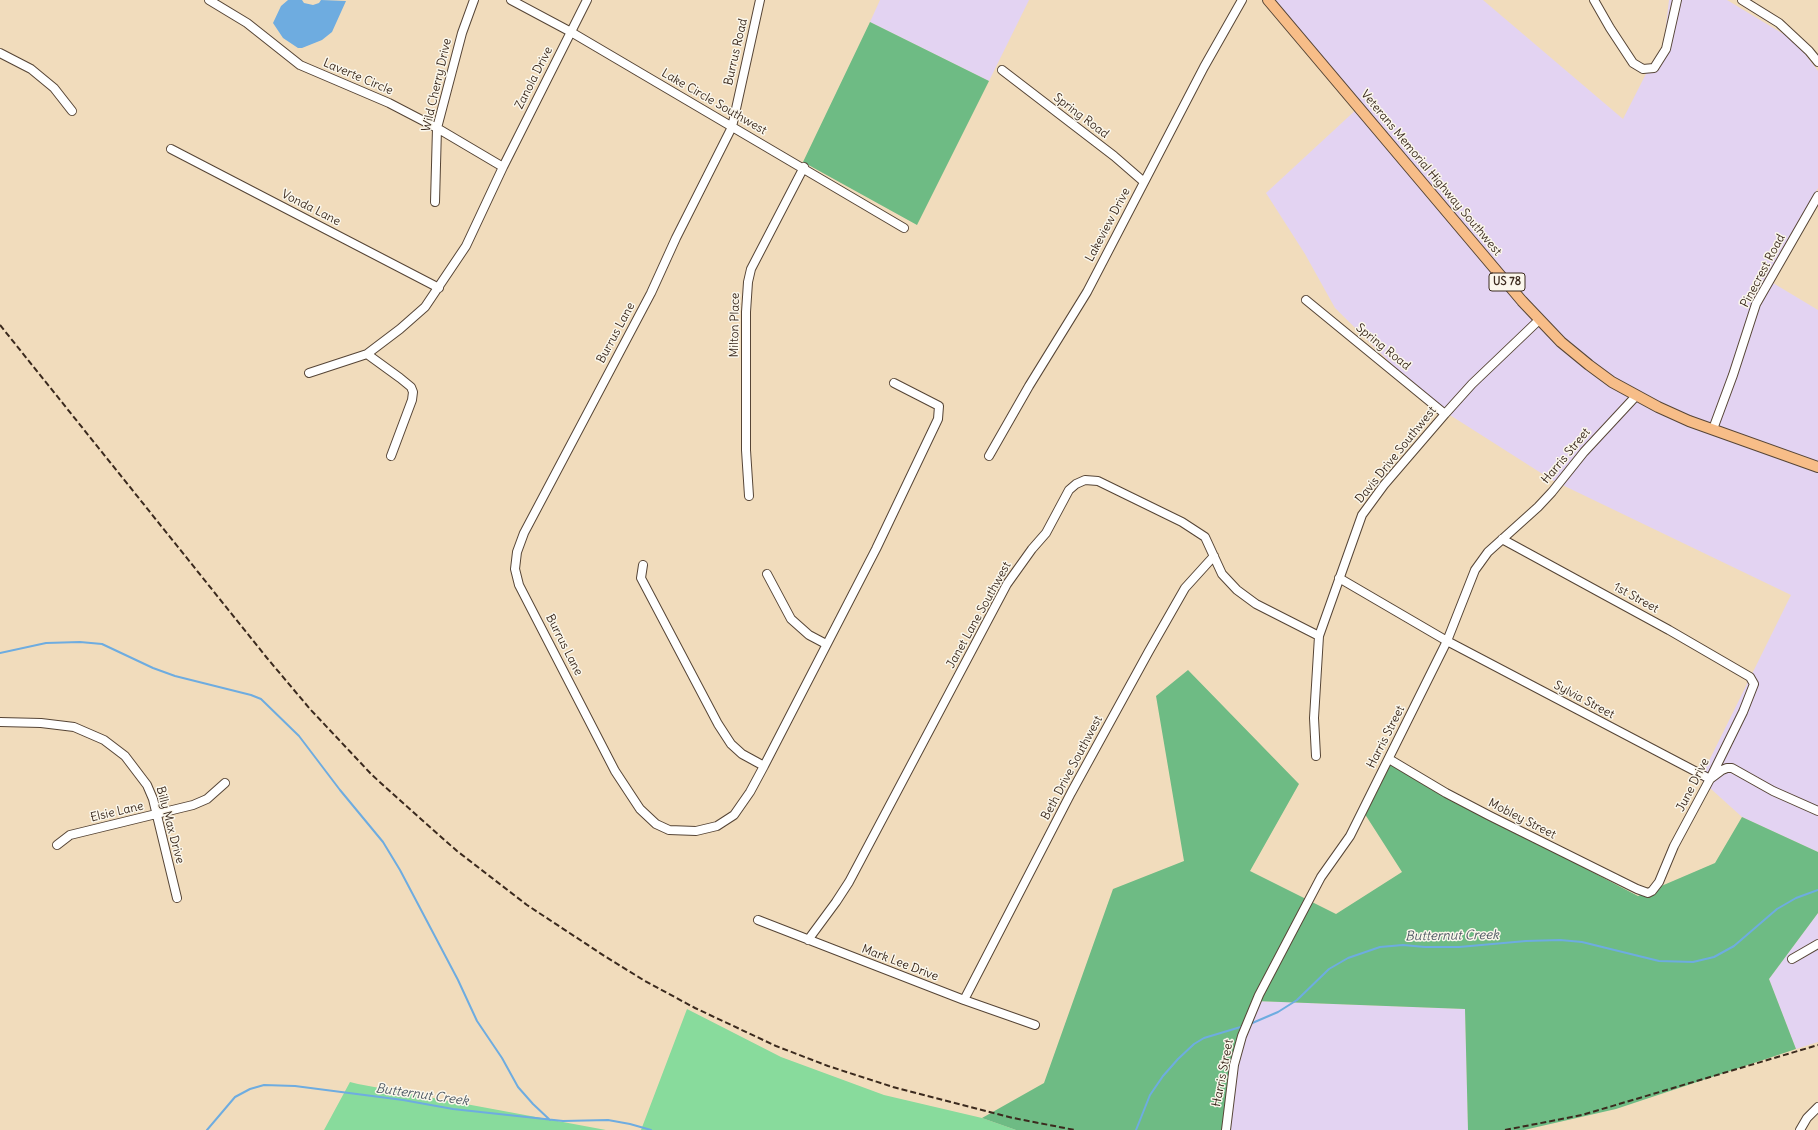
<!DOCTYPE html>
<style>
body{margin:0}
canvas{display:block;background:#f1dcbc}
</style>
<canvas width="1818" height="1130"></canvas>
<script>
const c = document.querySelector('canvas').getContext('2d');
c.lineJoin = 'round';
function paint(path, color) {
  c.fillStyle = color;
  c.fill(path, 'evenodd');
}
function poly(rows) {
  const path = new Path2D();
  for (const r of rows) {
    path.moveTo(r[0], r[1]);
    for (let i = 2; i < r.length; i += 2) path.lineTo(r[i], r[i + 1]);
  }
  return path;
}
function strokePath(path, color, width, dash) {
  c.strokeStyle = color;
  c.lineWidth = width;
  c.lineCap = dash ? 'butt' : 'round';
  c.setLineDash(dash || []);
  c.stroke(path);
}
function write(font, color, halo, rows, align = 'center') {
  c.font = font + ' Delius,sans-serif';
  c.lineWidth = 3;
  c.setLineDash([]);
  c.textBaseline = 'middle';
  c.strokeStyle = halo;
  c.fillStyle = color;
  for (const [text, x, y, turn = 0] of rows) {
    c.save();
    c.translate(x, y);
    c.rotate((+turn || 0) * Math.PI / 180);
    c.textAlign = isNaN(turn) ? turn : align;
    if (halo) c.strokeText(text, 0, 0);
    c.fillText(text, 0, 0);
    c.restore();
  }
}
paint(poly([
 [880,0,1029,0,989,81,870,22],
 [1264,0,1483,0,1623,119,1650,66,1663,51,1669,0,1727,0,1795,41,1818,71,1818,188,1768,280,1818,310,1818,852,1742,817,1700,779,1791,595,1552,480,1431,403,1335,308,1305,254,1266,193,1359,107],
 [1818,913,1818,1042,1796,1049,1769,979],
 [1255,1001,1465,1009,1468,1130,1230,1130,1232,1090]
]), '#e3d3f2');
paint(poly([
 [687,1009,781,1057,884,1095,982,1118,1016,1130,641,1130],
 [350,1082,358,1084,606,1130,324,1130]
]), '#88db9c');
paint(poly([
 [870,22,989,81,917,225,803,162],
 [1188,670,1299,784,1250,871,1336,914,1402,872,1361,808,1387,758,1424,784,1638,896,1715,863,1742,817,1818,852,1818,913,1769,979,1796,1049,1616,1109,1524,1130,1468,1130,1465,1009,1255,1001,1232,1090,1230,1130,1016,1130,982,1118,1044,1083,1113,889,1184,861,1156,696]
]), '#6ebb84');
paint(poly([
 [288,0,302,0,304,3,313,5,319,3,321,0,346,1,332,32,322,40,302,48,298,48,283,38,273,23,281,6]
]), '#6eace0');
strokePath(poly([
 [0,653,46,643,80,642,102,644,153,668,175,676,251,695,261,699,299,736,340,790,383,842,400,870,458,980,477,1021,502,1058,518,1087,533,1104,550,1120],
 [1250,1024,1278,1012,1297,1000,1329,969,1348,958,1380,947,1403,945,1425,947,1459,947,1526,941,1560,940,1582,942,1659,961,1693,962,1714,957,1734,946,1777,909,1796,898,1818,890],
 [207,1130,235,1097,250,1089,264,1085,295,1086,403,1100,453,1109,563,1121,608,1120,630,1124,651,1130],
 [1136,1130,1150,1095,1163,1076,1178,1059,1194,1044,1204,1038,1244,1026]
]), '#6eace0', 2);
const minor = poly([
 [209,0,247,23,300,65,389,103,437,128,503,167],
 [511,0,571,32,904,228],
 [1594,0,1610,28,1633,63,1643,69,1654,68,1666,49,1677,0],
 [1742,0,1779,23,1809,51,1818,62],
 [0,53,31,69,54,88,72,111],
 [1002,70,1114,156,1144,182],
 [171,149,439,288],
 [435,202,437,128,462,33,474,0],
 [1306,300,1445,414],
 [367,354,400,378,411,387,413,392,412,400,391,456],
 [309,373,367,354,400,329,425,307,466,246,503,167,587,0],
 [1713,429,1733,375,1756,304,1818,196],
 [989,456,1029,386,1087,292,1204,67,1242,0],
 [749,496,746,450,746,312,748,282,751,269,804,167],
 [643,565,641,578,718,724,731,744,742,754,764,766,750,792,734,815,717,826,696,831,669,830,656,824,640,809,615,771,519,585,515,569,517,552,524,533,651,293,676,238,732,127,760,0],
 [767,574,791,619,809,635,826,644],
 [1339,578,1447,641,1710,779,1722,770,1727,768,1732,768,1773,791,1818,811],
 [0,722,41,723,74,727,104,740,125,756,147,785,153,799,177,898],
 [1316,756,1314,718,1319,636,1362,515,1384,485,1445,414,1472,384,1539,320],
 [1389,759,1446,793,1490,816,1637,889,1648,893,1652,891,1659,882,1674,846,1710,779,1743,712,1754,684,1750,677,1669,630,1502,539],
 [764,766,876,549,938,419,939,406,894,383],
 [57,845,70,835,193,805,207,799,225,783],
 [758,920,964,1000,1035,1025],
 [808,940,836,902,849,882,1007,584,1032,549,1046,533,1069,490,1076,484,1085,480,1098,481,1182,522,1205,537,1222,574,1237,590,1256,604,1319,636],
 [1792,959,1818,944],
 [964,1000,1071,793,1149,651,1185,588,1214,556],
 [1226,1130,1234,1065,1242,1036,1259,995,1321,877,1350,836,1447,641,1475,570,1488,552,1538,507,1552,492,1584,452,1636,396],
 [1800,1130,1807,1118,1818,1107]
]);
const major = poly([
 [1268,0,1522,301,1561,342,1589,365,1612,382,1658,407,1689,421,1818,467]
]);
strokePath(minor, '#564536', 10);
strokePath(major, '#564536', 12);
strokePath(minor, '#fff', 8);
strokePath(major, '#f7bd88', 10);
strokePath(poly([
 [0,325,267,658,310,709,372,775,422,820,457,851,527,905,606,957,645,981,695,1008,776,1046,828,1066,893,1087,1013,1118,1075,1130],
 [1505,1130,1582,1115,1818,1045]
]), '#3b2a1e', 2, [6, 3]);
for (const [x, y, w] of [
 [1507,282,36]
]) {
  const box = new Path2D();
  box.roundRect(x - w / 2, y - 9, w, 18, 3);
  c.fillStyle = '#fbf7ec';
  c.fill(box);
  strokePath(box, '#3b2a1e', 1);
}
write('bold 11px', '#3b2a1e', null, [
 ["US 78",1507,282]
]);
write('12px', '#3b2a1e', '#fbf7ec', [
 ["Burrus Road",736,52,-77],
 ["Laverte Circle",358,77,23],
 ["Zanola Drive",534,78,-63],
 ["Wild Cherry Drive",437,85,-77],
 ["Lake Circle Southwest",714,102,30],
 ["Spring Road",1081,116,37],
 ["Veterans Memorial Highway Southwest",1431,173,50],
 ["Vonda Lane",311,208,27],
 ["Lakeview Drive",1108,225,-62],
 ["Pinecrest Road",1763,271,-62],
 ["Milton Place",735,325,-89],
 ["Burrus Lane",616,333,-62],
 ["Spring Road",1383,347,39],
 ["Davis Drive Southwest",1396,455,-51],
 ["Harris Street",1566,456,-50],
 ["1st Street",1636,598,29],
 ["Janet Lane Southwest",979,615,-61],
 ["Burrus Lane",564,645,63],
 ["Sylvia Street",1584,700,28],
 ["Harris Street",1386,737,-63],
 ["Beth Drive Southwest",1072,768,-62],
 ["June Drive",1693,785,-63],
 ["Elsie Lane",117,812,-13],
 ["Mobley Street",1522,819,27],
 ["Billy Max Drive",170,825,75],
 ["Mark Lee Drive",900,963,21],
 ["Harris Street",1223,1073,-79]
]);
write('italic 13px', '#4d5862', '#fbf7ec', [
 ["Butternut Creek",1452,936,-1],
 ["Butternut Creek",422,1095,8]
]);
</script>
